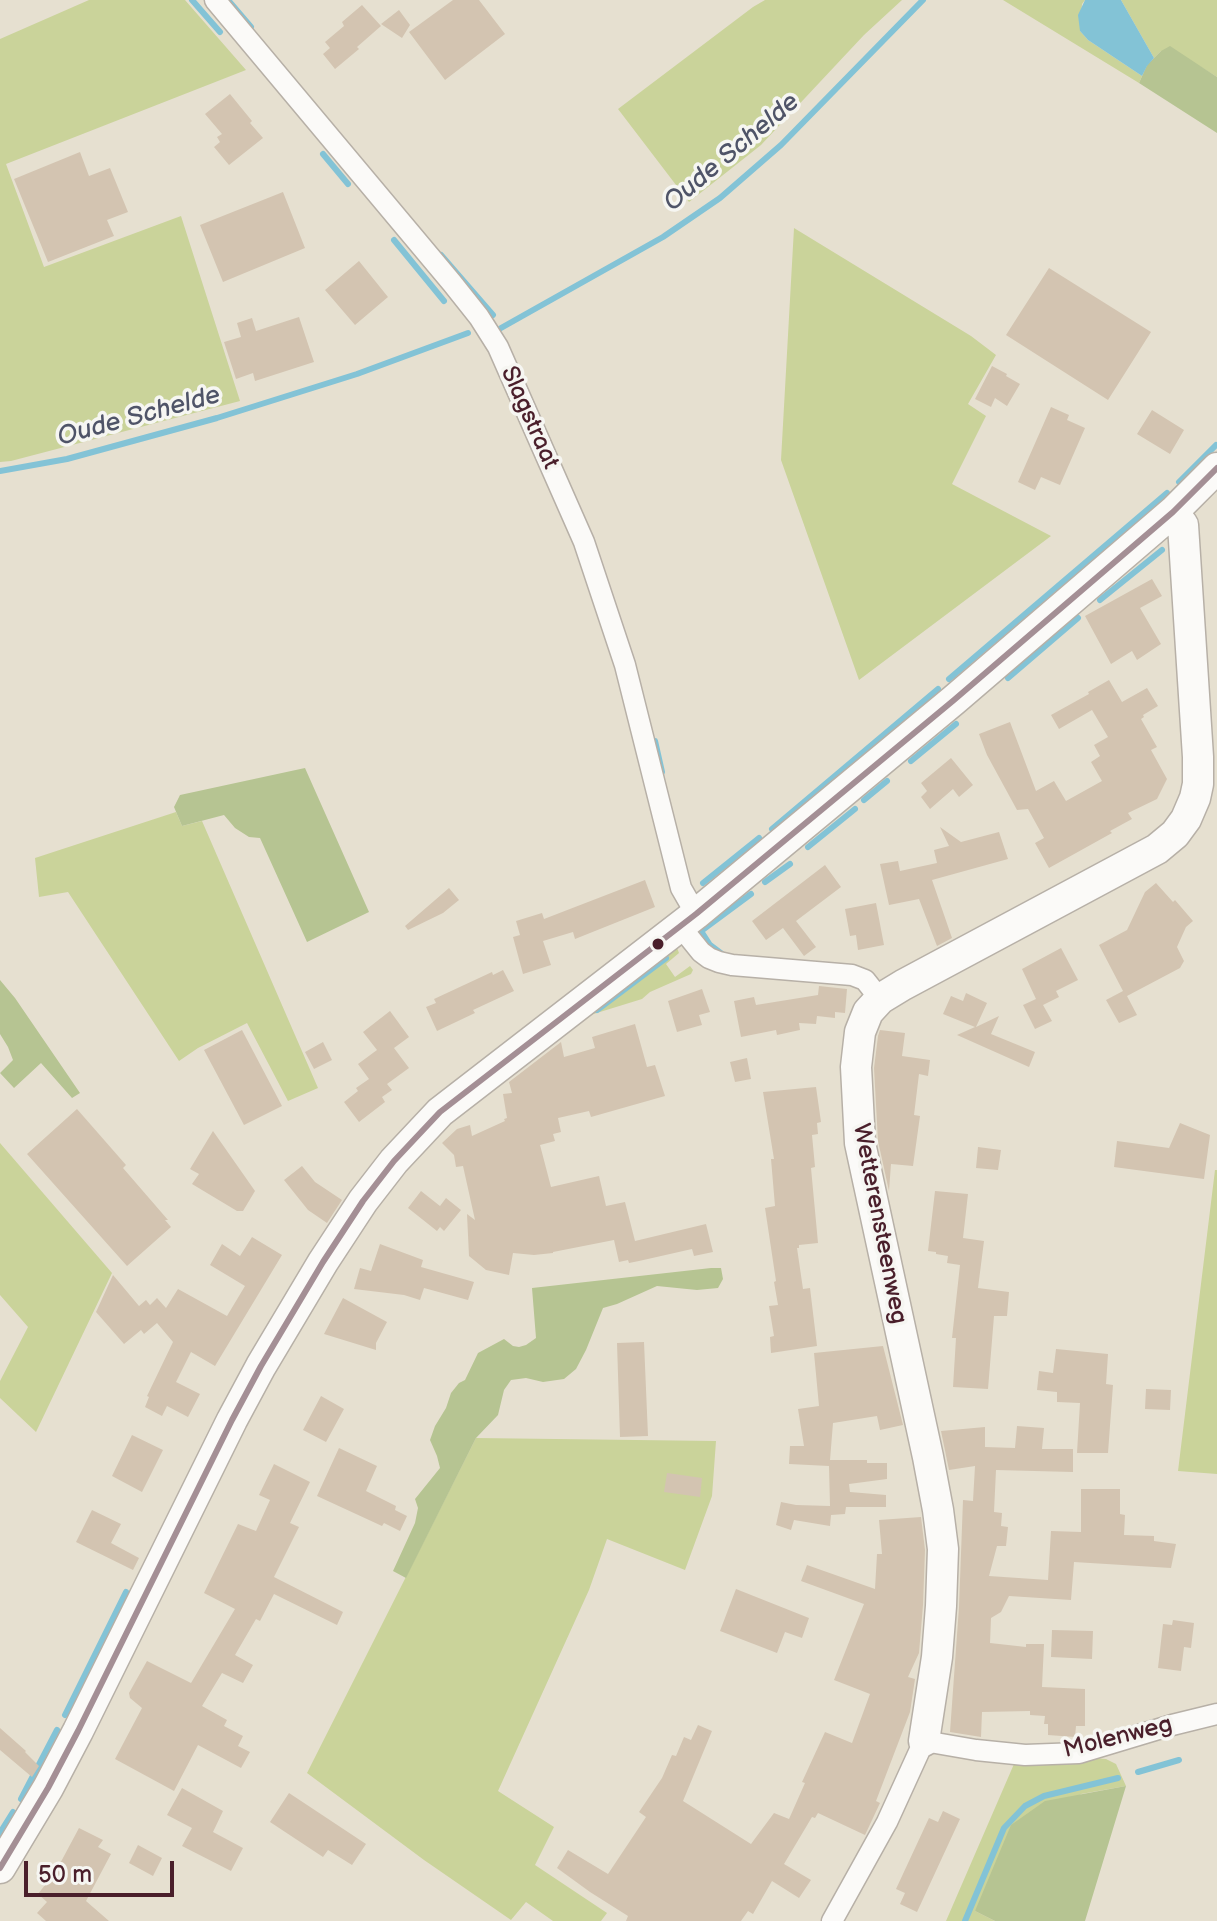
<!DOCTYPE html>
<style>
body{margin:0}
#map{position:relative;width:1217px;height:1921px;overflow:hidden;background:#e6e0d0;font-family:"Balsamiq Sans",sans-serif}
canvas{display:block}
.scale{position:absolute;left:24px;top:1861px;width:150px;height:36px;box-sizing:border-box;border:4px solid #4a1f2b;border-top:0;padding-left:10px;font-size:24px;line-height:28px;white-space:nowrap;color:#4a1f2b;-webkit-text-stroke:6px #f6f6f2;paint-order:stroke}
</style>
<div id="map">
<canvas width="1217" height="1921"></canvas>
<div class="scale">50 m</div>
</div>
<script>
const c = document.querySelector('canvas').getContext('2d');
c.lineJoin = 'round';
function paint(path, color) {
  c.fillStyle = color;
  c.fill(path, 'evenodd');
}
function poly(rows) {
  const path = new Path2D();
  for (const r of rows) {
    path.moveTo(r[0], r[1]);
    for (let i = 2; i < r.length; i += 2) path.lineTo(r[i], r[i + 1]);
  }
  return path;
}
function strokePath(path, color, width, dash) {
  c.strokeStyle = color;
  c.lineWidth = width;
  c.lineCap = dash ? 'butt' : 'round';
  c.setLineDash(dash || []);
  c.stroke(path);
}
function write(font, color, halo, rows, align = 'center') {
  c.font = font + ' "Balsamiq Sans",sans-serif';
  c.lineWidth = 7;
  c.setLineDash([]);
  c.textBaseline = 'middle';
  c.strokeStyle = halo;
  c.fillStyle = color;
  for (const [text, x, y, turn = 0] of rows) {
    c.save();
    c.translate(x, y);
    c.rotate((+turn || 0) * Math.PI / 180);
    c.textAlign = isNaN(turn) ? turn : align;
    if (halo) c.strokeText(text, 0, 0);
    c.fillText(text, 0, 0);
    c.restore();
  }
}
paint(poly([
 [89,0,185,0,246,70,6,164,44,267,181,216,240,401,11,461,0,462,0,39],
 [765,0,902,0,864,35,761,145,689,202,618,109,753,7],
 [1003,0,1085,0,1082,4,1080,31,1088,40,1142,76,1139,83],
 [1121,0,1217,0,1217,77,1201,67,1161,51,1154,58],
 [794,228,971,336,996,355,968,404,986,416,952,484,1051,536,859,680,781,460],
 [176,812,182,826,202,821,318,1088,288,1101,247,1023,198,1048,179,1061,68,892,39,897,35,858],
 [676,945,679,953,666,964,675,977,690,966,693,970,691,974,650,992,642,999,587,1016],
 [0,1143,112,1273,36,1432,0,1398,0,1381,28,1327,0,1295],
 [1215,1170,1217,1170,1217,1474,1178,1471],
 [476,1438,716,1441,712,1496,685,1570,607,1539,589,1590,498,1791,554,1827,535,1865,607,1913,601,1921,553,1921,526,1902,511,1920,424,1860,307,1773],
 [1093,1758,1106,1759,1116,1764,1126,1786,1081,1794,975,1911,995,1921,946,1921,1014,1764,1052,1764]
]), '#cad39a');
paint(poly([
 [1170,46,1217,77,1217,133,1139,83,1147,65,1161,51],
 [305,768,369,912,307,942,260,838,249,837,235,828,224,815,182,826,174,807,180,795],
 [0,980,15,998,80,1093,72,1098,41,1063,14,1088,0,1073,13,1060,8,1047,0,1034],
 [711,1268,721,1268,723,1279,718,1288,697,1290,657,1286,617,1304,603,1308,586,1350,576,1369,564,1379,543,1382,526,1378,511,1380,504,1390,498,1415,476,1438,406,1578,393,1571,415,1523,418,1508,415,1499,440,1468,437,1456,430,1440,435,1426,446,1408,451,1393,459,1383,465,1380,478,1353,504,1339,513,1346,519,1347,526,1345,536,1338,532,1288],
 [1126,1786,1085,1921,995,1921,975,1911,1011,1825,1045,1801]
]), '#b6c492');
paint(poly([
 [1085,0,1121,0,1154,58,1147,66,1142,76,1088,40,1080,31,1078,15]
]), '#83c3d6');
strokePath(poly([
 [192,0,220,32],
 [228,0,251,27],
 [323,154,348,184],
 [394,240,444,301],
 [441,255,493,315],
 [501,328,663,237,720,198,781,145,923,0],
 [0,471,67,459,217,418,357,374,468,333],
 [1179,482,1216,445],
 [1100,600,1162,550],
 [1008,678,1078,618],
 [949,679,1167,493],
 [655,741,662,772],
 [911,761,956,724],
 [864,800,887,781],
 [772,829,938,689],
 [808,847,855,809],
 [765,882,790,864],
 [703,883,759,838],
 [722,954,710,945,701,931,751,894],
 [597,1010,666,958],
 [65,1715,126,1592],
 [1138,1772,1179,1760],
 [21,1799,57,1730],
 [0,1833,13,1812],
 [965,1921,1004,1828,1025,1806,1044,1796,1118,1778]
]), '#83c3d6', 6);
paint(poly([
 [453,0,479,0,505,34,445,80,409,32],
 [362,5,381,26,357,47,359,49,335,69,323,54,330,48,325,42,344,26,342,22],
 [399,10,410,25,402,38,381,24],
 [230,94,252,121,250,123,263,138,229,165,214,147,220,142,217,137,222,134,205,114],
 [80,152,89,176,110,168,128,212,107,220,114,236,48,262,14,179],
 [283,192,305,248,223,282,200,225],
 [359,261,388,297,355,325,325,290],
 [1049,268,1151,332,1108,400,1006,335],
 [299,317,314,362,255,381,253,373,236,379,224,342,241,337,237,323,252,318,256,331],
 [992,366,1007,374,1006,376,1020,384,1007,406,995,398,991,407,975,399],
 [1051,407,1069,415,1067,420,1085,428,1060,485,1041,477,1035,490,1018,482],
 [1152,410,1184,430,1170,454,1137,434],
 [1152,579,1162,596,1140,608,1161,644,1137,660,1132,651,1111,664,1085,616],
 [1109,680,1122,702,1147,688,1158,706,1143,715,1144,717,1141,719,1157,747,1151,750,1167,779,1157,799,1128,813,1132,819,1110,831,1112,833,1049,868,1035,843,1044,838,1028,809,1017,810,987,755,979,734,1010,722,1036,791,1054,781,1066,801,1102,781,1091,762,1100,756,1094,745,1108,737,1092,710,1059,729,1051,715,1089,694,1088,692],
 [951,758,973,785,959,797,953,789,930,809,921,797,927,791,921,783],
 [940,827,961,842,999,832,1008,859,932,880,952,938,937,946,919,899,889,905,880,864,898,861,900,871,937,863,934,850,949,846],
 [825,865,841,887,796,921,816,947,804,956,783,928,766,940,752,921],
 [645,880,655,907,575,939,573,932,543,941,551,965,523,974,513,937,520,935,516,921,542,913,544,919],
 [1156,883,1173,902,1175,900,1193,921,1186,927,1177,947,1184,961,1180,968,1127,996,1137,1015,1119,1023,1106,1000,1123,991,1099,945,1127,930,1145,892],
 [449,888,459,900,443,913,408,930,405,926],
 [876,903,884,945,858,950,856,935,850,936,845,909],
 [1061,948,1078,980,1056,991,1059,997,1043,1005,1052,1021,1035,1029,1023,1005,1036,999,1022,969],
 [503,970,514,991,473,1010,475,1013,437,1031,426,1007,436,1003,434,999,492,972,493,975],
 [819,986,847,989,845,1013,835,1012,835,1018,817,1016,816,1024,799,1023,800,1030,777,1035,776,1030,741,1037,734,1001,754,997,756,1005,818,995],
 [702,989,710,1012,699,1015,702,1025,677,1032,668,1001],
 [966,993,987,1003,976,1027,999,1016,991,1034,1035,1052,1029,1067,957,1035,975,1027,943,1014,951,996,963,1001],
 [390,1011,409,1037,394,1048,409,1068,387,1084,392,1090,382,1097,385,1102,359,1122,344,1102,358,1091,356,1088,369,1079,358,1064,377,1050,363,1032],
 [635,1024,647,1067,655,1065,665,1096,591,1117,589,1111,558,1118,561,1132,553,1134,555,1141,540,1145,551,1187,599,1176,606,1206,625,1202,635,1241,706,1224,713,1252,694,1256,692,1249,639,1261,629,1263,628,1260,619,1262,614,1240,553,1252,553,1253,534,1255,513,1253,509,1275,486,1270,469,1256,467,1214,475,1220,463,1166,456,1167,454,1155,442,1143,457,1129,470,1125,472,1136,505,1121,504,1119,507,1118,503,1094,512,1093,509,1082,561,1042,564,1057,595,1048,592,1037],
 [242,1030,282,1106,244,1125,204,1050],
 [880,1030,905,1033,902,1056,930,1060,928,1076,919,1074,914,1115,920,1116,913,1166,891,1164,889,1191,878,1141,874,1068,878,1036],
 [323,1042,332,1060,314,1069,305,1052],
 [747,1058,751,1079,735,1082,730,1062],
 [816,1087,821,1122,817,1123,818,1134,812,1135,815,1167,811,1168,818,1243,799,1245,799,1248,797,1248,803,1289,810,1288,817,1346,771,1353,770,1337,774,1336,769,1306,778,1305,774,1282,776,1281,765,1208,775,1206,771,1159,774,1159,763,1092],
 [77,1109,126,1165,123,1168,168,1220,165,1220,171,1227,127,1266,27,1154],
 [1180,1123,1210,1135,1204,1179,1114,1167,1117,1141,1169,1148],
 [213,1131,255,1191,243,1211,237,1211,192,1184,199,1174,190,1169],
 [978,1147,1001,1150,998,1170,976,1168],
 [302,1166,315,1182,342,1200,327,1223,308,1210,284,1180],
 [421,1191,440,1206,446,1198,461,1210,444,1231,440,1227,437,1231,408,1208],
 [935,1191,968,1194,963,1238,984,1241,978,1288,1009,1292,1007,1316,994,1316,988,1389,953,1387,956,1338,952,1338,960,1265,947,1263,948,1256,936,1254,936,1252,928,1251],
 [252,1237,282,1255,215,1366,191,1352,176,1382,200,1394,188,1417,167,1406,162,1416,145,1407,149,1397,147,1396,173,1342,157,1323,144,1334,141,1330,124,1344,96,1312,113,1275,139,1306,146,1300,150,1305,157,1298,166,1308,178,1289,227,1316,245,1286,210,1265,222,1244,240,1256],
 [380,1244,423,1260,421,1267,474,1282,468,1300,424,1288,420,1300,404,1295,354,1289,360,1268,371,1271],
 [343,1298,387,1322,376,1343,376,1350,324,1334],
 [644,1342,648,1436,620,1437,617,1343],
 [883,1346,903,1425,880,1430,877,1416,833,1423,830,1460,867,1460,867,1463,887,1463,887,1479,849,1484,850,1492,886,1495,886,1507,846,1507,845,1514,831,1515,830,1526,794,1520,791,1530,776,1525,781,1502,796,1505,830,1506,829,1466,789,1464,790,1446,804,1446,798,1409,819,1406,814,1353],
 [1056,1349,1108,1354,1106,1384,1113,1385,1108,1453,1077,1453,1080,1403,1057,1402,1057,1392,1037,1390,1039,1371,1053,1373],
 [1146,1389,1171,1390,1170,1410,1145,1409],
 [321,1396,344,1409,326,1442,303,1430],
 [1017,1426,1044,1428,1042,1449,1073,1449,1073,1472,996,1470,994,1512,1002,1513,1001,1526,1008,1527,1006,1546,997,1546,989,1576,1048,1580,1051,1531,1081,1532,1081,1489,1120,1489,1120,1514,1125,1515,1124,1535,1154,1536,1154,1541,1176,1544,1171,1568,1074,1562,1071,1600,1009,1596,1001,1612,991,1618,990,1643,1026,1647,1026,1644,1044,1644,1042,1687,1085,1689,1085,1726,1076,1726,1075,1737,1048,1735,1048,1724,1044,1724,1045,1716,1030,1715,1030,1711,982,1712,981,1737,950,1732,959,1607,963,1500,973,1501,975,1466,949,1470,941,1431,985,1427,985,1447,1015,1448],
 [132,1435,163,1450,142,1492,112,1476],
 [339,1448,377,1466,366,1491,396,1506,395,1510,407,1516,400,1531,384,1523,382,1526,317,1496],
 [274,1464,310,1482,290,1523,299,1527,274,1577,343,1612,337,1625,274,1594,260,1621,256,1619,235,1655,253,1665,243,1683,222,1673,202,1706,227,1720,224,1726,243,1736,238,1746,250,1752,241,1768,198,1745,174,1791,115,1759,142,1708,130,1698,129,1693,147,1661,191,1683,235,1609,204,1593,238,1524,256,1531,270,1500,259,1495],
 [667,1473,702,1478,700,1497,664,1492],
 [92,1510,121,1524,111,1543,139,1558,133,1570,76,1542],
 [921,1517,925,1550,923,1605,919,1653,908,1677,915,1679,910,1712,876,1801,880,1803,865,1835,818,1813,815,1818,812,1817,784,1864,811,1880,799,1898,772,1881,753,1914,748,1911,741,1921,626,1921,628,1916,590,1892,557,1868,568,1850,608,1874,646,1817,639,1812,662,1778,672,1755,676,1756,684,1737,691,1740,698,1725,712,1731,683,1801,751,1844,774,1813,789,1819,805,1783,802,1782,825,1732,852,1743,870,1694,834,1680,864,1604,801,1581,807,1565,875,1589,877,1554,882,1554,879,1520],
 [736,1589,809,1618,802,1638,785,1632,777,1653,720,1631],
 [1173,1620,1194,1623,1191,1648,1184,1647,1181,1671,1158,1668,1163,1624,1172,1625],
 [1052,1630,1093,1631,1092,1659,1051,1657],
 [0,1728,26,1751,25,1752,39,1766,32,1777,0,1750],
 [182,1788,223,1811,213,1832,243,1848,231,1871,182,1846,192,1828,167,1815],
 [289,1793,366,1844,352,1865,328,1850,323,1857,270,1822],
 [943,1811,960,1819,917,1912,900,1904,905,1893,896,1889,929,1818,938,1822],
 [79,1828,103,1840,98,1847,111,1854,86,1901,109,1921,46,1921,37,1913,47,1902,38,1894,56,1871],
 [138,1845,162,1858,153,1876,129,1863]
]), '#d3c4b1');
const street = poly([
 [215,0,452,283,479,317,498,347,584,542,625,665,681,888,696,914],
 [680,926,701,952,709,958,719,962,732,965,852,975,865,980,880,999],
 [832,1921,887,1822,924,1741,976,1750,1025,1755,1079,1753,1172,1725,1217,1714]
]);
const secondary = poly([
 [924,1741,937,1657,941,1606,943,1549,938,1510,928,1457,860,1143,856,1067,860,1032,868,1012,880,999,903,985,1157,849,1175,834,1186,819,1195,798,1198,784,1198,757,1183,525,1173,512],
 [0,1868,48,1788,78,1731,232,1420,261,1366,323,1262,363,1201,394,1161,440,1112,696,914,954,700,1173,512,1217,468]
]);
strokePath(street, '#b7b0a7', 23);
strokePath(secondary, '#b7b0a7', 33);
strokePath(street, '#fbfaf8', 20);
strokePath(secondary, '#fbfaf8', 30);
strokePath(poly([
 [0,1868,48,1788,78,1731,232,1420,261,1366,323,1262,363,1201,394,1161,440,1112,696,914,954,700,1173,512,1217,468]
]), '#a48f95', 6);
for (const [x, y, r, color] of [
 [658,944,7,"#4a1f2b"]
]) {
  const dot = new Path2D();
  dot.arc(x, y, r, 0, 2 * Math.PI);
  c.fillStyle = color;
  c.fill(dot);
  strokePath(dot, '#f6f6f2', 3);
}
write('24px', '#4a1f2b', '#f6f6f2', [
 ["Slagstraat",529,418,66],
 ["Wetterensteenweg",879,1224,79],
 ["Molenweg",1118,1738,-14]
]);
write('italic 26px', '#4f5468', '#f6f6f2', [
 ["Oude Schelde",732,153,-40],
 ["Oude Schelde",139,417,-15]
]);
</script>
